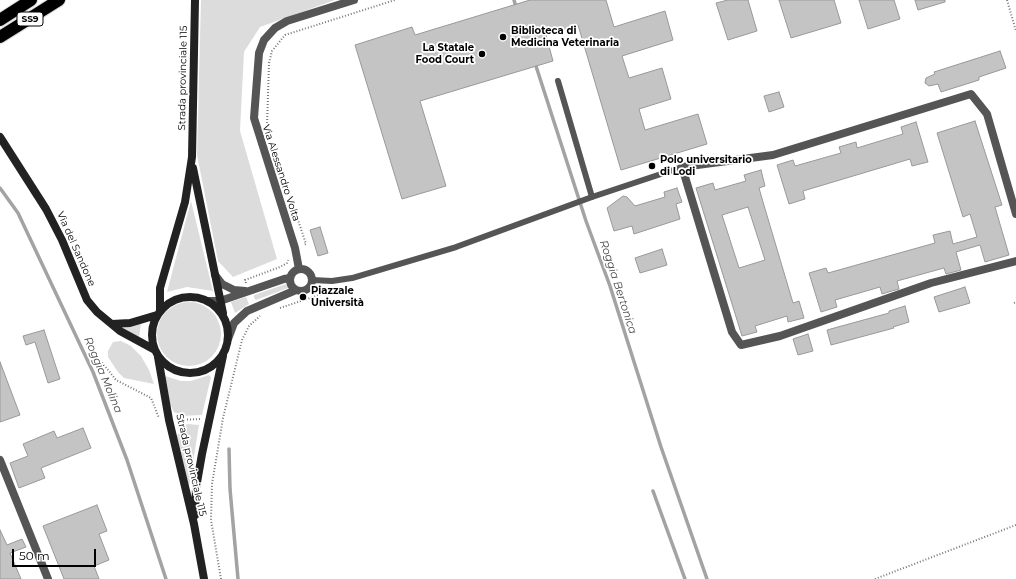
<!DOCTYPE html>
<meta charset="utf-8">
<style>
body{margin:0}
#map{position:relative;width:1016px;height:579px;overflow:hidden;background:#fff;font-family:Montserrat,sans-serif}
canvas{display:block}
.scale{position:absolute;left:12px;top:549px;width:84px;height:18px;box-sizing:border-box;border:2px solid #000;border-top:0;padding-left:5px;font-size:12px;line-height:14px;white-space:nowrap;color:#000;-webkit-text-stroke:3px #fff;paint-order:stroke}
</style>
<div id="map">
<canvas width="1016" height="579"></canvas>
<div class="scale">50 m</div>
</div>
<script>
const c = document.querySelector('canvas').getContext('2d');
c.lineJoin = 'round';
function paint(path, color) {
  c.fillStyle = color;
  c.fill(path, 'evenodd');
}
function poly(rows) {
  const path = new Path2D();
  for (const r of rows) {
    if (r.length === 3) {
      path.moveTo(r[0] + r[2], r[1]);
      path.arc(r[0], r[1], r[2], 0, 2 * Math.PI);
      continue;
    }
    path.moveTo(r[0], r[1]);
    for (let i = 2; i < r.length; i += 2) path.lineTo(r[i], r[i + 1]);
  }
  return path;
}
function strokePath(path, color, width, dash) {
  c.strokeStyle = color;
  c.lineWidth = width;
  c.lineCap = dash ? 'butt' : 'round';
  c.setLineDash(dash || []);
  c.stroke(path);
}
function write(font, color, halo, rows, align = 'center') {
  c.font = font + ' Montserrat,sans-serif';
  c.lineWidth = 3.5;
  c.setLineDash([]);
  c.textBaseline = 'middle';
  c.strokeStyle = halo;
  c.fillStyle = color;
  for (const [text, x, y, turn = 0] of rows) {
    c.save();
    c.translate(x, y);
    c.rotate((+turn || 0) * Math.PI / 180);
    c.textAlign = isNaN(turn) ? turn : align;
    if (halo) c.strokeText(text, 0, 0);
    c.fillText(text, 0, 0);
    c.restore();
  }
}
paint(poly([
 [201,0,335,0,260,27,244,52,240,131,277,259,233,277,218,261,197,155],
 [191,201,213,291,187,287,167,292],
 [286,284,288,286,288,288,256,300,254,298,254,295],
 [246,297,249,304,235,313,231,302],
 [189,334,32],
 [141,323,139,338,123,328,132,326],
 [121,341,131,346,141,356,149,370,154,384,124,378,118,372,108,357,108,351,113,342],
 [209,375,211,377,202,415,181,416,174,412,170,404,165,376,181,381,191,381],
 [188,424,199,425,189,487,177,436,183,426]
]), '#dcdcdc');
strokePath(poly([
 [514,0,516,7],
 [535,63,586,221,610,286,661,447,707,579],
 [0,188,18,213,93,372,127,460,166,579],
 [229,449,230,489,238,579],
 [653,491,685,579]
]), '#a3a3a3', 3.5);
const building = poly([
 [530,0,606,0,614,27,665,11,673,40,622,56,629,78,662,68,671,99,639,109,645,130,698,114,707,144,621,170,578,25,546,35,553,61,420,101,446,186,402,199,355,45,412,27,415,35,530,0],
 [728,0,748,0,757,31,728,40,716,3,728,0],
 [779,0,834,0,841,23,791,38,779,0],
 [859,0,894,0,900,19,868,29,859,0],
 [915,0,945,0,945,2,918,10,915,0],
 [1000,51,1006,68,979,77,979,80,941,92,938,84,929,86,925,83,926,78,935,74,934,72,1000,51],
 [779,92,784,107,769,112,764,96,779,92],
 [975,121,1002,205,995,207,1009,255,985,262,980,245,956,252,961,270,946,274,944,268,897,281,899,289,892,291,882,294,880,287,835,300,837,307,821,312,809,273,826,268,828,273,935,243,933,235,950,231,953,244,977,237,970,214,963,217,937,133,975,121],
 [916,122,928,162,912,166,910,159,803,191,805,199,789,204,777,165,793,160,795,166,841,153,839,147,856,142,857,148,903,134,901,127,916,122],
 [761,170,765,186,759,188,763,202,793,303,799,301,804,318,788,322,787,316,755,326,757,332,742,336,696,188,713,183,715,190,746,181,744,175,761,170],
 [748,207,765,260,739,268,722,215,748,207],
 [677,188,682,202,676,204,680,219,634,234,632,226,614,231,607,208,623,196,627,197,635,206,665,197,664,192,677,188],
 [320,227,328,253,318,256,310,230,320,227],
 [662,249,667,265,640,273,635,258,662,249],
 [965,287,970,303,939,312,934,297,965,287],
 [905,306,909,322,893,327,894,328,831,345,827,330,889,313,889,311,905,306],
 [44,330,60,379,48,383,35,342,26,345,23,336,44,330],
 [808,334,813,351,798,355,793,339,808,334],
 [0,362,20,415,0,422,0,362],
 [83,428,91,448,41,468,45,478,19,488,10,463,28,456,23,444,54,431,57,438,83,428],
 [97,505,107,531,99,534,109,560,94,566,99,579,64,579,43,526,97,505],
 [0,530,7,545,22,539,26,547,10,553,21,579,0,579,0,530]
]);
paint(building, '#c4c4c4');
strokePath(building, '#999', 1);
const highway = poly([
 [0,20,31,0],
 [0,37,59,0]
]);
strokePath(highway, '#dbdbdb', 14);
strokePath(poly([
 [1007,0,1016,31],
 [267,126,269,63,272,51,285,35,395,0],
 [289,193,306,244,303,245],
 [246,283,245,280,280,267,287,263,288,260],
 [1014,303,1016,302],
 [280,308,325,293,328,289],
 [100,360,116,380,151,398,159,418],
 [178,420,200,419],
 [221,579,211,520,212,484,223,418,242,340,249,326,260,316],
 [875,579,1016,525]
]), '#777', 2, [1, 2]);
strokePath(poly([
 [558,81,592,197],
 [312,280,332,281,352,278,456,247,592,197,682,167]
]), '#555', 6);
strokePath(poly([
 [1016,214,987,114,971,94,773,155,682,167,732,332,741,345,780,336,931,283,1016,261],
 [301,280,11],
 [299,269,295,248,254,118,259,53,264,40,275,28,287,21,354,0],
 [215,275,222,284,234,290,245,291],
 [208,301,220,301,284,279,290,278],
 [228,339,234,323,247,311,296,290],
 [0,460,48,579]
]), '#555', 8);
strokePath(poly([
 [0,137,46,209,62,240,87,300,97,312,120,331,155,350],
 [193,168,223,313],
 [190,335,38],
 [160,310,160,288,185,202,192,157,195,0],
 [112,324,130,323,157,315],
 [158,357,169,420,194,524,204,579],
 [195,515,196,488,202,454,223,356]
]), '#222', 8);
strokePath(highway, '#000', 12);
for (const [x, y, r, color] of [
 [503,37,4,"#000"],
 [482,54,4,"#000"],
 [652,166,4,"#000"],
 [303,297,4,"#000"]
]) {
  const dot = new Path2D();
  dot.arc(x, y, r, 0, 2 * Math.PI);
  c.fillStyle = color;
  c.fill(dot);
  strokePath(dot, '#fff', 1.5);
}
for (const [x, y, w] of [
 [30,19,26]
]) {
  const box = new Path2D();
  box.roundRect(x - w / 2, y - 7, w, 14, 3);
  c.fillStyle = '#fff';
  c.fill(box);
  strokePath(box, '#000', 1);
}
write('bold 9px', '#000', null, [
 ["SS9",30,19]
]);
write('bold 10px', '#000', '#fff', [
 ["Biblioteca di",511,31],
 ["Medicina Veterinaria",511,43],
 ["La Statale",474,48,"right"],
 ["Food Court",474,60,"right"],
 ["Polo universitario",660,160],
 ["di Lodi",660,172],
 ["Piazzale",311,291],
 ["Università",311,303]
], 'left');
write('10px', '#000', '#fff', [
 ["Strada provinciale 115",183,78,-89],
 ["Via Alessandro Volta",281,173,72],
 ["Via del Sandone",76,249,66],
 ["Strada provinciale 115",191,465,77]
]);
write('italic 11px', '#444', '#fff', [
 ["Roggia Bertonica",618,287,72],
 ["Roggia Molina",103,375,67]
]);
</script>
